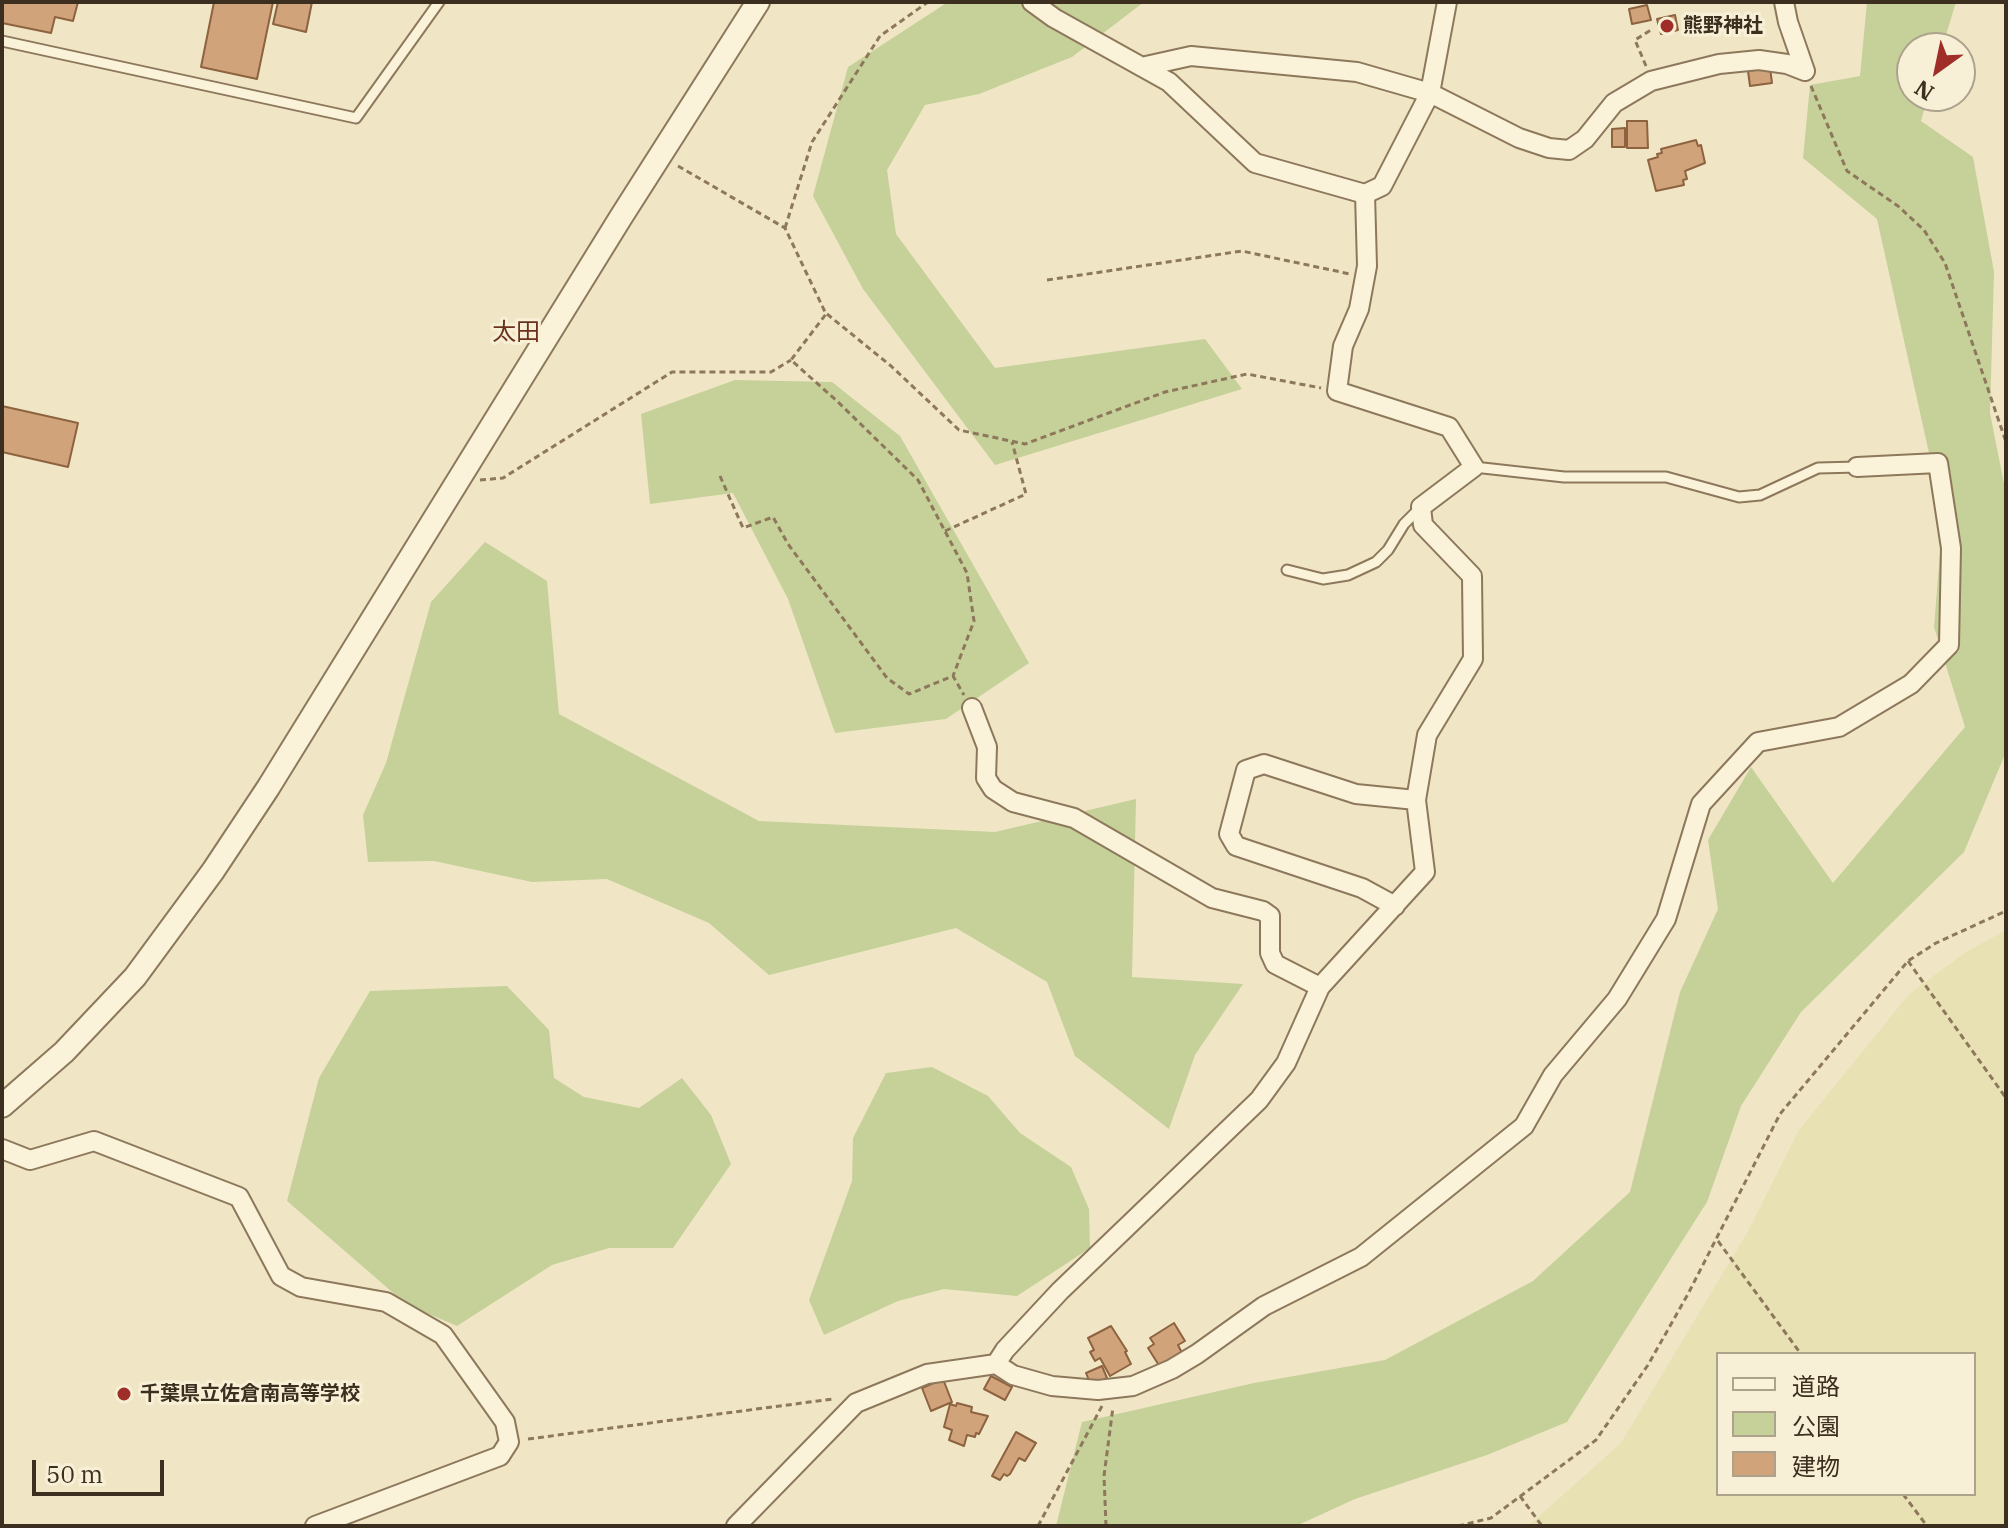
<!DOCTYPE html>
<meta charset="utf-8">
<style>
body{margin:0}
#map{position:relative;width:2008px;height:1528px;overflow:hidden;background:#f0e6c6;font-family:"IBM Plex Serif","Noto Sans JP",serif}
canvas{display:block}
.frame{position:absolute;inset:0;border:4px solid #3d2f1f;pointer-events:none}
.legend{position:absolute;left:1716px;top:1352px;width:260px;height:144px;box-sizing:border-box;background:#f7f0d6;border:2px solid #ada38d;margin:0;padding:10px 14px;list-style:none;font-size:24px;color:#3d2f1f}
.legend li{display:flex;align-items:center;gap:16px;height:40px}
.legend b{width:40px;border:2px solid #ada38d}
.north{position:absolute;left:1896px;top:32px;width:80px;height:80px;box-sizing:border-box;background:#f7f0d6;border:2px solid #ada38d;border-radius:50%;rotate:213deg;font-size:22px;font-weight:700;line-height:32px;text-align:center;color:#3d2f1f}
.north::after{content:'';display:block;margin:auto;width:28px;height:36px;background:#9f2e28;clip-path:polygon(50% 0,100% 100%,50% 72%,0 100%)}
.scale{position:absolute;left:32px;top:1460px;width:132px;height:36px;box-sizing:border-box;border:4px solid #3d2f1f;border-top:0;padding-left:10px;font-size:24px;line-height:28px;white-space:nowrap;color:#3d2f1f;-webkit-text-stroke:6px #f7f0d6;paint-order:stroke}
</style>
<div id="map">
<canvas width="2008" height="1528"></canvas>
<div class="frame"></div>
<ul class="legend">
<li><b style="height:10px;background:#faf3da"></b>道路</li>
<li><b style="height:22px;background:#c6d099"></b>公園</li>
<li><b style="height:22px;background:#d0a37b"></b>建物</li>
</ul>
<div class="north">N</div>
<div class="scale">50 m</div>
</div>
<script>
const c = document.querySelector('canvas').getContext('2d');
c.lineJoin = 'round';
function paint(path, color) {
  c.fillStyle = color;
  c.fill(path, 'evenodd');
}
function poly(rows) {
  const path = new Path2D();
  for (const r of rows) {
    path.moveTo(r[0], r[1]);
    for (let i = 2; i < r.length; i += 2) path.lineTo(r[i], r[i + 1]);
  }
  return path;
}
function strokePath(path, color, width, dash) {
  c.strokeStyle = color;
  c.lineWidth = width;
  c.lineCap = dash ? 'butt' : 'round';
  c.setLineDash(dash || []);
  c.stroke(path);
}
function write(font, color, halo, rows, align = 'center') {
  c.font = font + ' "IBM Plex Serif","Noto Sans JP",serif';
  c.lineWidth = 6;
  c.setLineDash([]);
  c.textBaseline = 'middle';
  c.strokeStyle = halo;
  c.fillStyle = color;
  for (const [text, x, y, turn = 0] of rows) {
    c.save();
    c.translate(x, y);
    c.rotate((+turn || 0) * Math.PI / 180);
    c.textAlign = isNaN(turn) ? turn : align;
    if (halo) c.strokeText(text, 0, 0);
    c.fillText(text, 0, 0);
    c.restore();
  }
}
paint(poly([
 [2006,930,2006,1526,1528,1526,1621,1443,1747,1233,1799,1130,1909,994,1966,952],
 [1718,1354,1974,1354,1974,1494,1718,1494]
]), '#e7e1b3');
paint(poly([
 [948,2,1144,2,1072,57,979,94,925,105,887,170,896,234,995,368,1205,339,1242,389,995,465,863,289,813,196,848,67],
 [1867,2,1956,2,1942,48,1912,48,1912,96,1928,96,1921,121,1973,157,1994,272,1990,413,2006,494,2006,752,1964,852,1801,1012,1741,1106,1707,1202,1567,1422,1487,1455,1355,1499,1296,1526,1056,1526,1082,1422,1254,1383,1385,1360,1533,1281,1630,1192,1680,992,1718,909,1708,840,1751,767,1833,883,1965,727,1934,627,1943,516,1877,219,1803,158,1810,85,1860,76],
 [735,380,832,382,900,436,1029,663,946,719,835,733,788,599,733,493,650,504,641,414],
 [485,542,547,581,559,714,759,821,995,832,1136,799,1132,977,1243,984,1195,1055,1169,1129,1075,1056,1047,982,956,928,769,975,709,923,607,879,532,882,434,861,368,862,363,815,386,763,431,602],
 [507,986,549,1030,554,1078,584,1097,639,1108,682,1078,711,1115,731,1164,673,1248,609,1248,552,1265,457,1326,406,1304,287,1201,319,1078,370,991],
 [932,1067,988,1096,1020,1133,1071,1167,1089,1209,1090,1248,1017,1296,944,1289,898,1301,824,1335,809,1300,852,1181,853,1138,886,1073]
]), '#c6d099');
const building = poly([
 [2,2,78,2,73,21,55,17,51,33,2,23,2,2],
 [214,2,273,2,257,79,201,67,214,2],
 [278,2,312,2,306,32,273,24,278,2],
 [1647,5,1651,20,1632,24,1629,9,1647,5],
 [1675,15,1678,30,1661,34,1657,19,1675,15],
 [1770,68,1772,83,1750,86,1748,71,1770,68],
 [1627,121,1647,121,1648,148,1627,148,1627,121],
 [1625,128,1625,147,1612,147,1612,129,1625,128],
 [1696,140,1698,146,1701,145,1705,163,1685,171,1687,179,1683,180,1684,185,1656,191,1648,160,1658,157,1657,154,1662,153,1661,149,1696,140],
 [2,406,78,423,68,467,2,452,2,406],
 [1174,1323,1185,1341,1178,1345,1182,1353,1160,1367,1148,1348,1154,1344,1150,1338,1174,1323],
 [1111,1326,1127,1351,1125,1352,1131,1364,1110,1376,1100,1358,1095,1361,1090,1352,1094,1350,1088,1338,1111,1326],
 [1102,1366,1107,1378,1096,1384,1090,1383,1086,1373,1102,1366],
 [991,1376,1012,1387,1005,1400,984,1389,991,1376],
 [943,1379,952,1402,931,1411,922,1388,943,1379],
 [957,1403,972,1407,971,1412,988,1416,979,1434,976,1433,975,1437,967,1435,964,1446,949,1440,952,1430,944,1427,950,1404,956,1406,957,1403],
 [1016,1432,1036,1443,1025,1461,1019,1458,1010,1474,1007,1476,1004,1474,1000,1480,992,1476,1016,1432]
]);
paint(building, '#d0a37b');
strokePath(building, '#8d633f', 2);
const service = poly([
 [2,41,356,118,439,2],
 [1474,467,1564,477,1666,477,1739,497,1760,495,1818,468,1857,467],
 [1287,570,1323,579,1348,575,1376,562,1388,550,1404,524,1421,507]
]);
const minor = poly([
 [1784,2,1788,22,1805,71],
 [1146,66,1191,56,1357,72,1430,93,1519,138,1549,148,1569,150,1585,139,1614,103,1651,81,1719,64,1759,60,1787,64,1805,71],
 [1365,194,1382,186,1430,93,1447,2],
 [972,708,987,747,986,778,993,789,1013,802,1074,818,1212,898,1263,911,1270,916,1270,953,1275,964,1320,987],
 [1395,906,1362,888,1236,846,1229,834,1246,770,1264,764,1356,794,1416,800],
 [2,1149,30,1160,94,1141,239,1197,281,1276,301,1287,386,1302,443,1335,505,1422,509,1442,500,1456,315,1526],
 [996,1364,1013,1375,1052,1386,1098,1390,1133,1386,1172,1369,1197,1354,1264,1306,1361,1257,1524,1126,1553,1075,1617,999,1666,919,1701,804,1758,742,1839,727,1911,684,1949,645,1951,548,1938,463,1857,467],
 [736,1526,856,1403,927,1374,996,1364,1005,1350,1060,1291,1259,1100,1286,1063,1320,987,1425,872,1416,800,1427,735,1473,659,1472,576,1423,525,1421,507,1474,467,1449,427,1337,391,1343,346,1359,309,1367,266,1365,194,1255,163,1169,82,1054,18,1032,2]
]);
const tertiary = poly([
 [2,1106,64,1052,135,977,213,871,268,788,621,217,758,2]
]);
strokePath(service, '#8d785b', 13);
strokePath(minor, '#8d785b', 22);
strokePath(tertiary, '#8d785b', 26);
strokePath(poly([
 [1646,66,1635,40,1651,30],
 [1811,86,1847,171,1898,206,1924,230,1945,263,2006,442],
 [678,166,785,228,826,314,791,360,838,402,918,480,967,573,974,621,953,676],
 [785,228,812,142,880,36,928,2],
 [1047,280,1242,251,1350,274],
 [827,314,891,366,959,430,1025,444,1165,392,1247,374,1321,388],
 [720,476,743,528,773,517,788,544,887,678,909,694,953,676,964,695],
 [480,480,503,478,672,372,771,372,791,360],
 [945,531,1026,494,1012,442],
 [1908,961,2006,1098],
 [1718,1241,1801,1354],
 [528,1439,833,1399],
 [1903,1494,1927,1526],
 [1520,1496,1542,1526],
 [1038,1526,1102,1406],
 [1106,1526,1104,1476,1113,1407],
 [1458,1526,1491,1518,1596,1440,1648,1365,1688,1294,1780,1114,1908,961,1936,943,2006,911]
]), '#8d785b', 3, [6, 4]);
strokePath(service, '#faf3da', 9);
strokePath(minor, '#faf3da', 18);
strokePath(tertiary, '#faf3da', 22);
for (const [x, y, r, color] of [
 [1667,26,8,"#9f2e28"],
 [124,1394,8,"#9f2e28"]
]) {
  const dot = new Path2D();
  dot.arc(x, y, r, 0, 2 * Math.PI);
  c.fillStyle = color;
  c.fill(dot);
  strokePath(dot, '#f7f0d6', 3);
}
write('bold 20px', '#3d2f1f', '#f7f0d6', [
 ["熊野神社",1683,26],
 ["千葉県立佐倉南高等学校",140,1394]
], 'left');
write('24px', '#6b311c', '#f7f0d6', [
 ["太田",516,333]
]);
</script>
